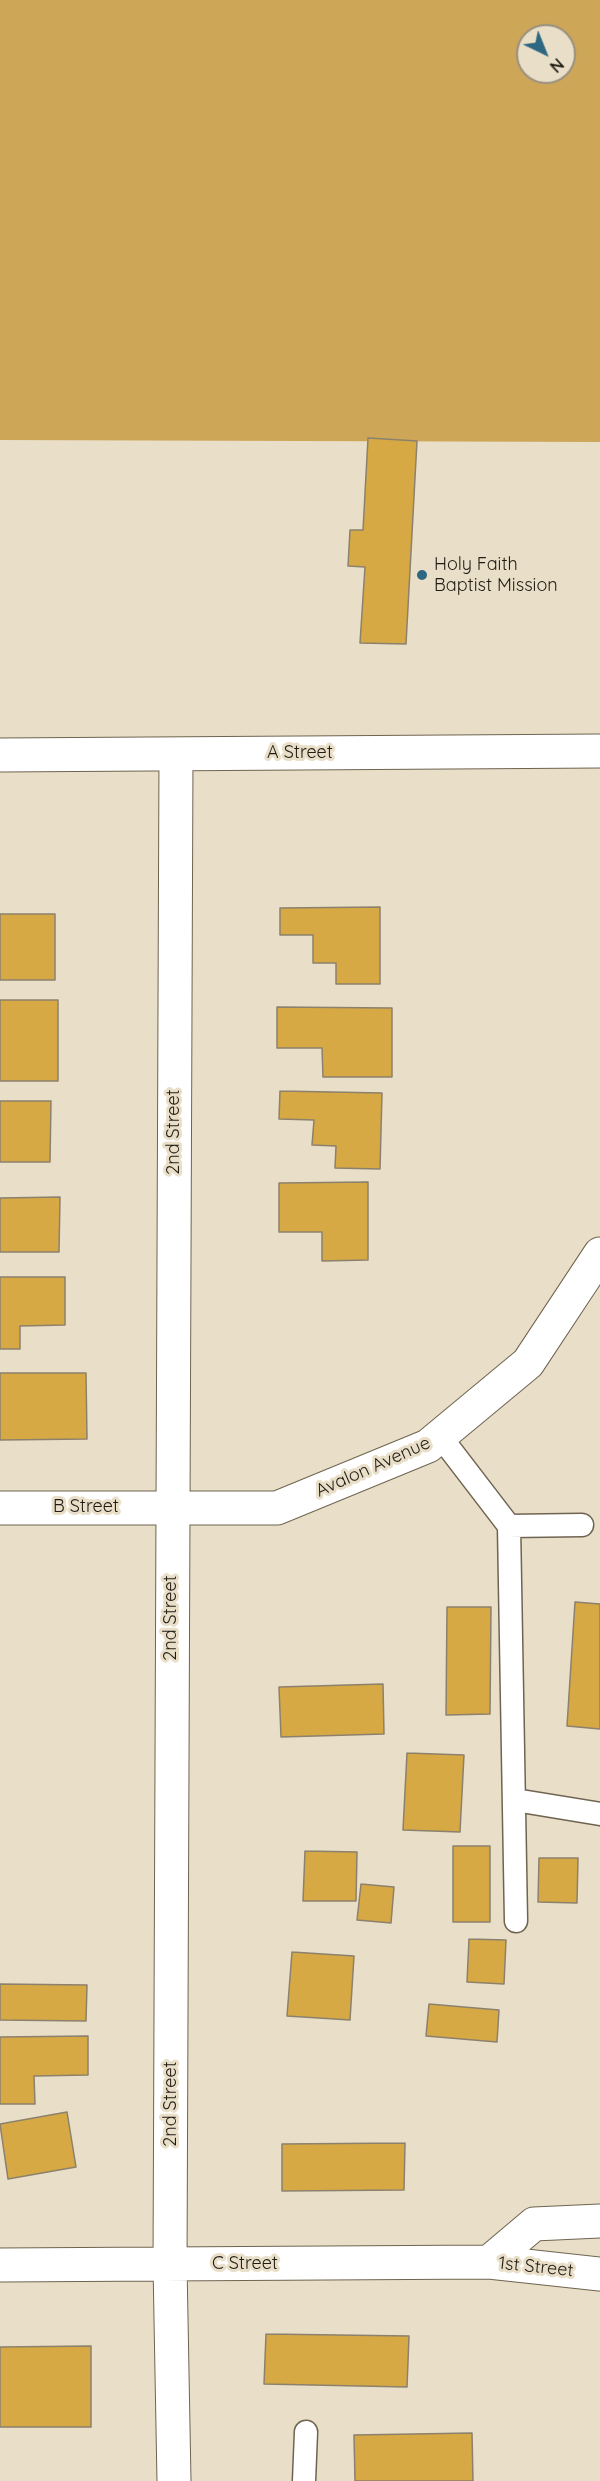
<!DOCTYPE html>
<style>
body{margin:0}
#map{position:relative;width:600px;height:2481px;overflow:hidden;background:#e9dec7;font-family:Quicksand,sans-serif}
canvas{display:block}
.north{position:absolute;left:516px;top:24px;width:60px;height:60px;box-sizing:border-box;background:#e9dec7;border:2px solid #99907f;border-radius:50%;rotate:137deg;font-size:16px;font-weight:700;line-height:24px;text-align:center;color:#201c14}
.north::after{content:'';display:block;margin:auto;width:21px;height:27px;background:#2e6781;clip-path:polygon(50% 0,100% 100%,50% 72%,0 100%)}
</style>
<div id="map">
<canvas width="600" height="2481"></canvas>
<div class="north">N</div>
</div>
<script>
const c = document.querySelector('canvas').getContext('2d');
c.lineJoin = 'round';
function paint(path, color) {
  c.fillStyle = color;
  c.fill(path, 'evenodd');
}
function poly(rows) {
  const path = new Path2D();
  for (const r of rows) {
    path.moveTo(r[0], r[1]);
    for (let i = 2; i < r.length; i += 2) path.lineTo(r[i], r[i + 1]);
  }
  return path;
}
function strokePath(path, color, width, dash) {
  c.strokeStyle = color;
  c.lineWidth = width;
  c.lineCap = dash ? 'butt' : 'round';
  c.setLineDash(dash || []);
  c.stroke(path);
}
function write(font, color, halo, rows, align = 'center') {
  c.font = font + ' Quicksand,sans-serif';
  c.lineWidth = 6;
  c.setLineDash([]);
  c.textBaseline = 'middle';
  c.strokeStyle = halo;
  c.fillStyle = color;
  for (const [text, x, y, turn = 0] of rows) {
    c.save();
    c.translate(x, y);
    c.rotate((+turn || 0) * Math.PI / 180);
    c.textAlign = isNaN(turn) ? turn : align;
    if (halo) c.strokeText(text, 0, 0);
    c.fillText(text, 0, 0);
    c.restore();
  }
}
paint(poly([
 [0,0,600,0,600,442,0,440],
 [528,36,564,36,564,72,528,72]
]), '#cda658');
const building = poly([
 [368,438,417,441,406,644,360,643,365,567,348,566,350,530,363,530,368,438],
 [380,907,380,984,336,984,336,963,313,963,313,935,280,935,280,908,380,907],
 [0,914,55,914,55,980,0,980,0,914],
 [0,1000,58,1000,58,1081,0,1081,0,1000],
 [277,1007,392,1008,392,1077,323,1077,322,1048,277,1048,277,1007],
 [280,1091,382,1093,380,1169,335,1168,336,1146,312,1145,314,1120,279,1119,280,1091],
 [0,1101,51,1101,50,1162,0,1162,0,1101],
 [368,1182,368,1260,322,1261,322,1232,279,1232,279,1183,368,1182],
 [60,1197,59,1252,0,1252,0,1198,60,1197],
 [0,1277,65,1277,65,1325,20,1326,20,1349,0,1349,0,1277],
 [0,1373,86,1373,87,1439,0,1440,0,1373],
 [575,1602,600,1604,600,1729,567,1726,575,1602],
 [447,1607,491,1607,490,1714,446,1715,447,1607],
 [383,1684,384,1734,281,1737,279,1687,383,1684],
 [407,1753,464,1755,460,1832,403,1830,407,1753],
 [453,1846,490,1846,490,1922,453,1922,453,1846],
 [305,1851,357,1852,356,1901,303,1901,305,1851],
 [539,1858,578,1858,577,1903,538,1902,539,1858],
 [361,1884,394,1887,391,1923,357,1920,361,1884],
 [469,1939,506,1940,504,1984,467,1982,469,1939],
 [292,1952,354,1956,350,2020,287,2016,292,1952],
 [0,1984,87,1985,86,2021,0,2020,0,1984],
 [429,2004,499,2010,497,2042,426,2036,429,2004],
 [88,2036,88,2075,34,2076,35,2104,0,2104,0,2037,88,2036],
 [67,2112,76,2167,8,2179,0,2124,67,2112],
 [405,2143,404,2190,282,2191,282,2144,405,2143],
 [266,2334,409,2336,407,2387,264,2384,266,2334],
 [91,2346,91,2427,0,2427,0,2347,91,2346],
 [472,2433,473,2481,355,2481,354,2435,472,2433]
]);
paint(building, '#d7a945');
strokePath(building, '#8c816d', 1.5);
const service = poly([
 [440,1436,509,1526,516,1921],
 [509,1526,582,1525],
 [515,1800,600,1814],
 [304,2481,306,2432]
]);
const minor = poly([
 [0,755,600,751],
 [0,1508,277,1508,428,1446,528,1363,600,1254],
 [489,2262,534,2224,600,2221],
 [0,2265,489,2262,600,2274],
 [174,2481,170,2264,176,754]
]);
strokePath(service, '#6f6451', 25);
strokePath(minor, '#6f6451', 35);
strokePath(service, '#fff', 22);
strokePath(minor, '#fff', 33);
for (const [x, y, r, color] of [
 [422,575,6,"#2e6781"]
]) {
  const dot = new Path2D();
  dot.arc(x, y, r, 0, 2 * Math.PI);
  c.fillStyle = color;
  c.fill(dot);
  strokePath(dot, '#e9dec7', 2);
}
write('18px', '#201c14', '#e9dec7', [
 ["Holy Faith",434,565],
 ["Baptist Mission",434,586]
], 'left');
write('18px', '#201c14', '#e9dec7', [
 ["A Street",300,753],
 ["2nd Street",174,1132,-90],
 ["Avalon Avenue",373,1467,-24],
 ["B Street",86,1507],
 ["2nd Street",171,1618,-90],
 ["2nd Street",171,2104,-90],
 ["C Street",245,2264],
 ["1st Street",536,2267,6]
]);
</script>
